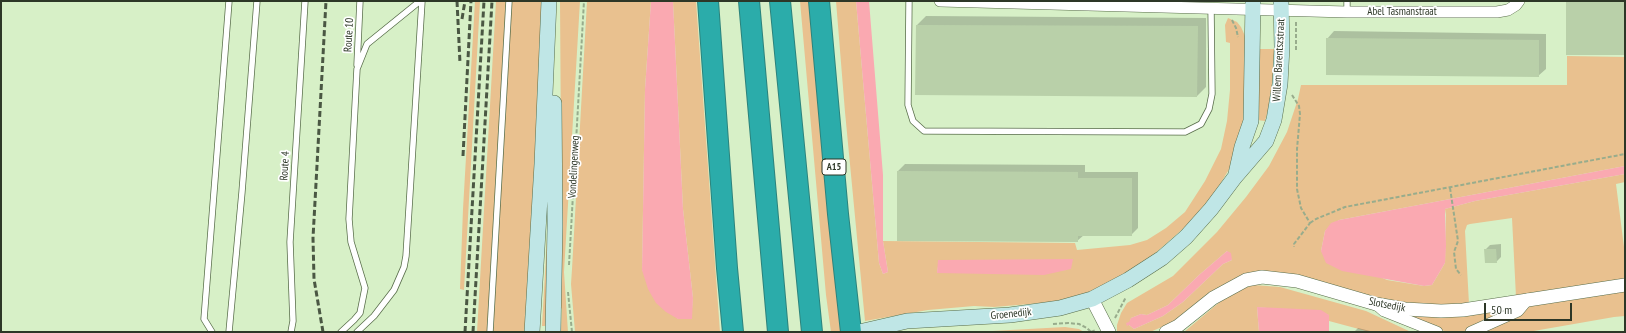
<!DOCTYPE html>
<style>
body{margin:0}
#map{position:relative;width:1626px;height:333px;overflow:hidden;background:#d7f0c7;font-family:"PT Sans Narrow",sans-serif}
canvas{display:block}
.frame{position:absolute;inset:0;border:2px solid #2d3727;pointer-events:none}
.scale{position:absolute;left:1484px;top:303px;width:88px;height:18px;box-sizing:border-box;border:2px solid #2d3727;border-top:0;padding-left:5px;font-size:12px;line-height:14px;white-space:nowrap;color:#2d3727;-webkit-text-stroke:3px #fff;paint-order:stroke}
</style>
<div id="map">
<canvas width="1626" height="333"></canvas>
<div class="frame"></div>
<div class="scale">50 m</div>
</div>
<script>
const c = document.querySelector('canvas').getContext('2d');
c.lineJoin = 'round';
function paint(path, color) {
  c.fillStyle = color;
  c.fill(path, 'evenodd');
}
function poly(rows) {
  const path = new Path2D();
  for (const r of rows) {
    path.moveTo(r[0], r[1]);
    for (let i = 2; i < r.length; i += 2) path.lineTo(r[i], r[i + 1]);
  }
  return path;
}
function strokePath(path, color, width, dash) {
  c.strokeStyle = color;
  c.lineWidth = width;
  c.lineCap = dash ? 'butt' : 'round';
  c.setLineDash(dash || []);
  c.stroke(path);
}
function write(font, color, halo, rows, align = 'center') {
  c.font = font + ' "PT Sans Narrow",sans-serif';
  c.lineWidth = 3.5;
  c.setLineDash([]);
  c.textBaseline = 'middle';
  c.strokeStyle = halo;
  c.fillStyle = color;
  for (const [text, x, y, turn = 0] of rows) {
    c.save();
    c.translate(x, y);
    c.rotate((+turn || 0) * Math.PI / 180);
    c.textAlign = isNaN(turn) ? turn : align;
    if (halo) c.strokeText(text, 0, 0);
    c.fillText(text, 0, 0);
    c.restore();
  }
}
paint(poly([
 [475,1,480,1,464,290,460,289,463,209],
 [496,1,506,1,487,332,477,332],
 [511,1,545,1,525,332,493,332],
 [560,1,580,1,564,272,568,332,559,332,561,329,562,309,557,303,561,148],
 [587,1,651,1,645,89,642,270,678,319,691,319,693,298,683,209,673,1,696,1,720,332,575,332,571,284,572,269],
 [800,1,810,1,824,173,841,332,831,332,826,295],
 [836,1,856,1,879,263,883,274,888,272,883,241,1075,243,1077,250,1130,245,1147,240,1166,228,1185,212,1205,181,1221,149,1227,121,1230,90,1230,43,1226,42,1225,25,1228,18,1237,22,1241,27,1245,36,1245,98,1243,125,1231,166,1213,196,1186,226,1152,256,1096,291,1065,301,994,307,974,306,928,310,865,321,845,112],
 [939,260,1062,260,1067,270,937,273],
 [1257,49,1277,49,1273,93,1265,121,1257,120],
 [1567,56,1625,57,1625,166,1339,220,1325,231,1321,251,1387,280,1424,286,1432,285,1445,263,1446,215,1445,209,1475,201,1625,174,1625,182,1616,184,1625,255,1625,280,1516,297,1512,218,1470,224,1467,225,1465,231,1469,304,1409,307,1272,273,1167,327,1162,327,1150,332,1117,332,1117,325,1121,313,1127,303,1173,276,1217,232,1246,197,1269,166,1287,132,1298,99,1301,85,1567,85],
 [1227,251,1232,260,1223,264,1183,302,1163,316,1134,329,1129,325,1131,318,1141,314,1147,315,1168,305,1199,275],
 [552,93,553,171,551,254,547,326,542,326,551,168,548,142,545,142,548,94],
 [1254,285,1280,287,1366,311,1411,332,1370,332,1329,321,1329,315,1257,307,1259,332,1184,332,1222,300,1241,289],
 [1625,290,1625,316,1614,317,1528,332,1479,332,1536,302],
 [1514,308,1466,331,1455,332,1448,332,1431,327,1391,312],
 [1065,327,1079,329,1084,332,974,332]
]), '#e9c18f');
paint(poly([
 [651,1,673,1,683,209,693,298,692,319,678,319,666,312,656,303,648,289,642,270,645,89],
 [856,1,869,1,883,175,883,241,888,272,883,274,879,263],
 [1625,166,1625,174,1475,201,1445,209,1446,246,1445,263,1432,285,1424,286,1342,271,1326,263,1321,251,1325,231,1331,223,1339,220],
 [1227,251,1231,253,1232,260,1223,264,1183,302,1163,316,1134,329,1129,325,1127,326,1126,323,1129,322,1131,318,1141,314,1147,315,1168,305,1199,275],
 [1073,259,1071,269,1044,275,937,273,938,260],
 [1257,307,1321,310,1329,315,1329,332,1259,332]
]), '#faa9b1');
paint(poly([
 [926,16,1206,18,1206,87,1197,96,917,25],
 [1334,31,1546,34,1546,69,1538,76,1327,39],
 [905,164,1085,165,1085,172,1138,172,1138,228,1131,235,1084,235,1077,241,898,171],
 [1501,244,1501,257,1496,262,1485,250,1490,245],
 [1358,328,1374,332,1354,332]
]), '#0003');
paint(poly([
 [1566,1,1625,1,1625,55,1566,55],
 [916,25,1198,26,1197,97,915,95],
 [1326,38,1539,40,1539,77,1326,75],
 [897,171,1078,172,1078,178,1132,178,1132,236,1078,236,1078,242,897,241],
 [1484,249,1496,249,1497,263,1485,263]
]), '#b9d0a9');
const service = poly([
 [909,1,908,105,913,121,924,131,1185,132,1201,124,1209,109,1212,94,1211,8],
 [1347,12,1347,1],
 [357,65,360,1],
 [212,332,204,319,229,1],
 [229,332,242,192,257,1],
 [291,332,293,321,290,242,305,1],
 [341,332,354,320,360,313,365,288,351,242,349,219,357,69,367,44,420,1],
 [357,332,374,316,394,290,404,267,406,256,422,1],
 [490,332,509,1]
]);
const minor = poly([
 [940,1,1347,12,1497,12,1508,10,1516,5,1519,1],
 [1376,304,1384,311,1437,332],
 [1471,332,1518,311,1528,299]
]);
const tertiary = poly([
 [1092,299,1109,332],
 [1166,332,1178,326,1213,298,1246,280,1262,277,1297,281,1376,304,1405,309,1441,311,1463,310,1625,285]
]);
const secondary = poly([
 [1236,174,1242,147,1251,121,1253,1],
 [532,332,542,164,549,1],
 [553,332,555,226,554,103],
 [859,332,907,321,1010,315,1060,308,1092,299,1128,280,1162,258,1186,237,1211,209,1235,177,1266,141,1274,120,1280,84,1282,47,1281,1]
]);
const motorway = poly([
 [708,1,727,268,733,332],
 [749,1,778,332],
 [780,1,812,332],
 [819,1,838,214,851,332]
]);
strokePath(service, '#586d4a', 7);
strokePath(minor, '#586d4a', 12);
strokePath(tertiary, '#586d4a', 14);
strokePath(secondary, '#586d4a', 16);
strokePath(motorway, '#2c837c', 22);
strokePath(poly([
 [1232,20,1236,28,1238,37],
 [1296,22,1296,50],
 [1292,95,1299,106,1300,114,1297,149,1297,189,1301,208,1310,223,1294,244,1294,247],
 [1450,188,1458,241,1454,252,1456,269,1461,275],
 [1310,223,1316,219,1345,207,1625,154],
 [569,265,584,1],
 [568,292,572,332],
 [1115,318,1126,297],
 [1053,324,1068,323,1079,324,1087,328,1091,332],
 [1091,332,1096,330]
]), '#98ac8c', 2, [4, 2]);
strokePath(service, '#fff', 5.5);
strokePath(minor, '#fff', 11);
strokePath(tertiary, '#fff', 13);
strokePath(secondary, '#bfe6e6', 15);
strokePath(motorway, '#2bacaa', 20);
strokePath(poly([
 [457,1,460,63],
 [462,19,465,1],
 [463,156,471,1],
 [323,332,314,279,313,238,326,1],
 [465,332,484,1],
 [473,332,492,1]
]), '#4a5743', 3, [6, 3]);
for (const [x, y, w] of [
 [834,167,24]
]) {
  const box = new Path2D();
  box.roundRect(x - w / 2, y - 8, w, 16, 3);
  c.fillStyle = '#fff';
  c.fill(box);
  strokePath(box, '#2d3727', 1);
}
write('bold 10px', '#2d3727', null, [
 ["A15",834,167]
]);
write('11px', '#2d3727', '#fff', [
 ["Abel Tasmanstraat",1402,12],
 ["Route 10",349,35,-87],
 ["Willem Barentszstraat",1279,60,-87],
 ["Route 4",285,166,-86],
 ["Vondelingenweg",574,167,-87],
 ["Slotsedijk",1387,305,11],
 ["Groenedijk",1011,314,-6]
]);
</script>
